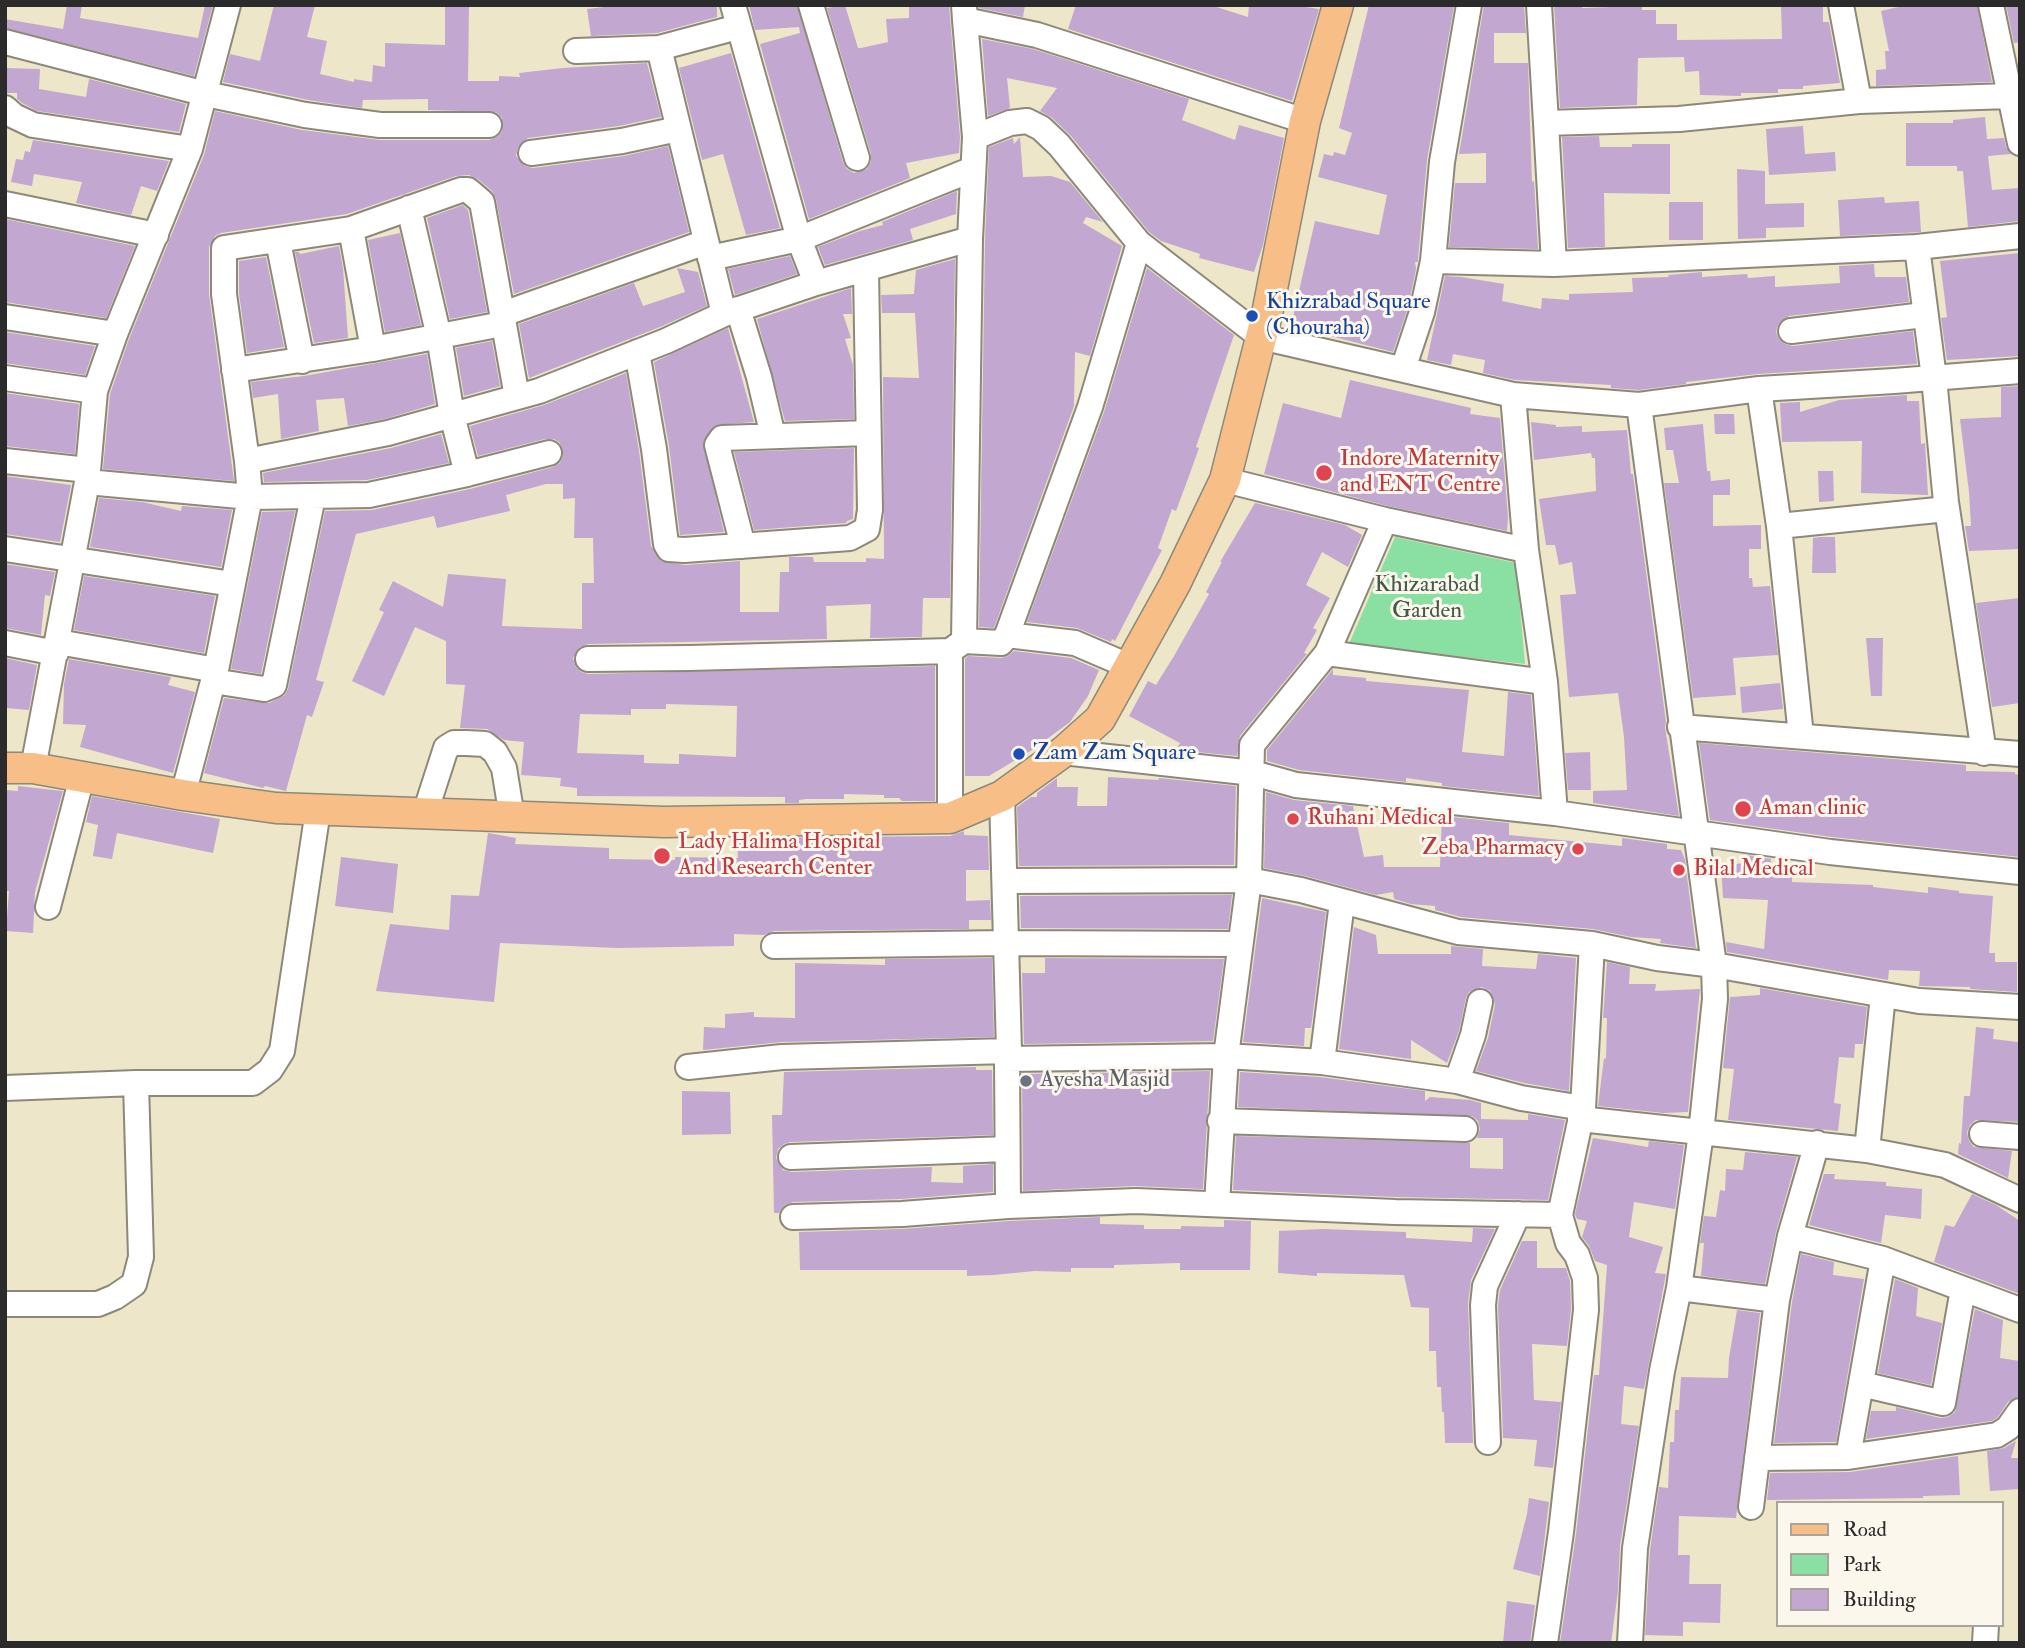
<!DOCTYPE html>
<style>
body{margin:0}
#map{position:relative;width:2025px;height:1648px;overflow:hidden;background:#ede6c8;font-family:"IM FELL Double Pica",serif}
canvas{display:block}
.frame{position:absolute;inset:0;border:7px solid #2b2b2b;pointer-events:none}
.legend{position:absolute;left:1776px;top:1501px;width:228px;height:126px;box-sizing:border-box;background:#fbf7ec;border:2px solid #a8a59f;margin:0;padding:9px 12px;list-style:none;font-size:21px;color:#2b2b2b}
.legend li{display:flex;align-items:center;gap:14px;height:35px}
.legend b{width:35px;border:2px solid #a8a59f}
</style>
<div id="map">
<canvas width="2025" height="1648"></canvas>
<div class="frame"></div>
<ul class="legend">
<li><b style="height:9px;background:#f7be88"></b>Road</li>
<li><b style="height:19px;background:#8ae0a2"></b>Park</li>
<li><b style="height:19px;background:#c2a7d1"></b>Building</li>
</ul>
</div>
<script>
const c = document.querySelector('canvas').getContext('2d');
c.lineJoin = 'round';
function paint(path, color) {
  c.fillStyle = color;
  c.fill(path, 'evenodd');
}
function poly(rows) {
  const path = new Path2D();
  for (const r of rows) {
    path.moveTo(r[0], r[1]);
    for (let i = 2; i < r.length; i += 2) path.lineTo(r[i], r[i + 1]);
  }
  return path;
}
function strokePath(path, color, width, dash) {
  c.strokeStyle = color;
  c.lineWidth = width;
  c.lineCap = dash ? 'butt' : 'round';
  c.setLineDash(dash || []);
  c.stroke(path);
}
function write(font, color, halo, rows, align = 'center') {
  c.font = font + ' "IM FELL Double Pica",serif';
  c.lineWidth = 6;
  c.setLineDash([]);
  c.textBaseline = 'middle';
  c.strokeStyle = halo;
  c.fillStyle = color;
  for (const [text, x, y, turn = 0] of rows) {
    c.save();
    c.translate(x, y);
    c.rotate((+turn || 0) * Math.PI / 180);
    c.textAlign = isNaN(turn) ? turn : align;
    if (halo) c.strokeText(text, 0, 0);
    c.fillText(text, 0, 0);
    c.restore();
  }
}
paint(poly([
 [1395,537,1516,563,1525,664,1349,644]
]), '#8ae0a2');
paint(poly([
 [67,5,82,5,80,18,198,38,205,5,213,5,194,76,5,28,5,19,63,29],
 [274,5,315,5,307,37,327,41,320,74,354,82,354,79,372,82,373,65,385,67,385,43,445,45,445,5,469,5,468,81,499,81,499,76,520,77,519,73,563,68,647,63,661,117,619,126,528,138,518,147,516,156,525,166,533,168,624,156,668,146,689,232,514,294,496,199,492,191,478,179,469,175,456,176,347,214,221,233,215,236,209,247,209,294,234,481,103,469,110,394,129,339,204,155,215,111,302,130,380,140,489,140,497,137,502,132,502,118,496,112,428,110,428,99,363,100,362,108,308,100,223,82,230,54,260,61],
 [622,5,717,5,717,17,657,33,591,36,587,9],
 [749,5,797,5,843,162,847,169,854,173,867,169,871,162,871,154,827,8,845,5,858,48,861,48,888,42,886,19,909,18,909,5,949,5,960,137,959,153,906,163,910,178,809,219,760,44,800,33,799,27,755,30],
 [979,5,1025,5,1023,17,979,8],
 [1076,5,1210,5,1248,17,1249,5,1293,5,1319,9,1292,101,1068,29],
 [1369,5,1454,6,1427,160,1418,259,1418,262,1415,262,1416,269,1408,308,1393,352,1291,326,1315,221,1379,235,1387,195,1318,177,1324,154,1333,156,1334,152,1345,155,1352,133,1339,128],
 [1484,5,1524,5,1526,33,1494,33,1494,63,1528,63,1532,182,1534,181,1538,249,1449,247,1455,183,1486,183,1486,153,1459,154],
 [1554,5,1582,5,1582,8,1642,6,1642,10,1656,10,1656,24,1677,24,1677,40,1782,39,1781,5,1823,5,1823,22,1829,22,1840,83,1803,86,1803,89,1778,89,1778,93,1741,93,1741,96,1700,95,1699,71,1685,72,1684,57,1638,58,1637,105,1560,108],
 [1907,5,1977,5,1992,82,1876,86,1876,70,1886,69,1885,51,1889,51,1881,11],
 [2006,5,2020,5,2020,42,2014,43],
 [982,39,1033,49,1189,99,1182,120,1235,140,1239,125,1284,138,1263,245,1254,272,1199,258,1200,254,1161,241,1149,232,1071,136,1051,117,1040,111,1057,88,1007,78,1010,108,988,116],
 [731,53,780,228,746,235,723,154,702,160,679,68],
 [5,68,40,69,39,89,86,97,89,79,186,104,179,132,37,111,22,103,17,99,17,93,5,93],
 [1985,117,1987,139,2004,138,2006,147,2011,154,1988,156,1992,190,2019,188,2020,221,1968,227,1963,171,1957,171,1957,166,1906,166,1906,123,1953,123,1953,120],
 [1803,126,1805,154,1835,152,1836,171,1769,175,1766,129],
 [1599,136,1600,147,1632,147,1632,144,1670,144,1670,194,1604,193,1605,247,1568,248,1562,137],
 [1020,137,1023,177,1051,176,1070,182,1103,222,1086,217,1083,223,1122,246,1090,356,1075,352,1074,406,994,628,979,627,985,239,989,147,1013,138,1014,144],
 [33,140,169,161,157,191,141,186,131,215,76,203,82,182,34,174,32,186,11,182,16,159,23,160,25,151,30,152],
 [1737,169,1765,171,1765,204,1804,203,1804,227,1766,228,1766,238,1738,239],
 [957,191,956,214,910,229,913,240,825,265,818,247,860,231,883,225,882,222],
 [1884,197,1885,203,1919,201,1921,232,1840,236,1838,200],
 [1669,202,1703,202,1703,240,1669,240],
 [463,205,468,210,487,312,450,319,427,218],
 [5,219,135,246,106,318,5,302],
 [400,233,421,325,385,332,368,240],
 [339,246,343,268,348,338,314,343,295,252,299,252,300,254],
 [2020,253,2020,356,1947,360,1941,318,1947,317,1940,261],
 [790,256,797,274,735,295,728,269],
 [266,257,284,347,247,353,239,293,239,261],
 [955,259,950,598,923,598,922,637,870,638,871,604,826,606,827,639,588,644,580,647,573,658,576,667,581,672,588,674,935,666,935,801,902,801,899,798,884,798,884,795,844,794,844,799,806,799,799,800,799,803,785,803,785,797,577,796,577,788,560,786,561,778,521,775,524,742,504,740,487,729,460,728,465,685,446,684,446,641,415,627,384,696,352,681,384,612,379,610,393,581,443,607,448,574,506,579,502,626,582,629,582,583,594,583,593,538,574,538,575,498,563,499,563,484,546,484,506,495,510,511,488,516,437,528,434,516,356,534,316,680,324,682,312,717,307,715,286,791,265,786,263,788,204,773,224,698,269,703,285,695,288,689,325,511,372,510,470,489,553,467,560,463,563,456,560,443,554,439,545,439,478,456,470,426,544,405,626,373,639,451,651,546,661,561,685,565,740,561,740,612,779,612,780,572,789,572,789,557,813,557,814,562,866,562,866,558,884,559,883,377,919,378,915,313,882,313,881,295,914,294,916,270],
 [666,704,737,706,736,757,679,754,679,764,644,763,644,755,577,753,580,714,631,715,631,709,666,709],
 [1874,264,1875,277,1906,277,1909,302,1789,316,1778,325,1776,332,1779,339,1785,344,1793,346,1913,331,1917,364,1758,374,1686,382,1686,384,1639,390,1611,388,1611,385,1515,380,1483,373,1485,360,1453,354,1451,365,1427,360,1445,276,1461,277,1504,284,1502,301,1541,309,1542,298,1569,300,1569,294,1633,292,1632,278,1669,277,1668,275,1702,272,1702,277,1747,274,1748,278,1775,276,1775,287,1840,283,1839,266],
 [677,268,698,272,707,306,660,327,529,378,519,324,634,283,643,306,685,292],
 [1147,268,1234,335,1196,447,1199,448,1189,476,1176,511,1172,509,1158,548,1162,550,1115,641,1112,639,1111,642,1077,628,1027,622,1104,412],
 [851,288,852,314,843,314,851,338,845,339,853,365,854,419,785,421,757,319],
 [728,328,754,422,716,425,703,442,724,532,680,535,669,446,654,362],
 [5,332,95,346,85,375,5,363],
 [492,341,500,386,464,396,456,348],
 [427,354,435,404,385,419,348,426,344,398,316,400,319,431,281,439,278,394,253,398,251,382,304,376],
 [1350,380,1471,408,1470,414,1500,418,1508,517,1507,531,1388,506,1264,474,1283,403,1341,418],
 [2020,386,2020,549,1969,551,1965,526,1971,526,1969,492,1960,419,2001,417,2001,387],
 [5,393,79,404,75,454,5,446],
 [1907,395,1907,401,1919,401,1921,444,1925,443,1928,495,1861,493,1862,441,1782,442,1780,403,1800,402,1800,412,1839,400],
 [1714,414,1734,414,1735,434,1715,434],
 [1531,422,1556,425,1556,427,1582,426,1582,432,1627,430,1631,474,1633,474,1666,722,1665,727,1679,816,1593,803,1593,791,1627,790,1624,737,1618,693,1569,697,1560,595,1576,594,1572,562,1559,565,1555,545,1546,545,1539,499,1596,491,1595,458,1592,458,1591,453,1534,460],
 [1703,424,1707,471,1710,471,1711,481,1730,479,1730,495,1713,495,1713,526,1761,525,1761,549,1749,549,1749,578,1752,578,1753,587,1770,586,1778,655,1733,658,1736,695,1693,698,1664,483,1679,483,1673,450,1666,450,1664,428],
 [441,434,449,463,367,480,264,482,263,473,391,448],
 [854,448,853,519,847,521,846,523,754,530,734,452],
 [1818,471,1833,471,1834,501,1819,502],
 [5,476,71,485,60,542,5,534],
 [99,498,142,502,181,511,182,506,232,510,221,567,90,547],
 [1255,503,1345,525,1362,535,1348,567,1322,552,1306,585,1330,598,1313,628,1317,630,1304,653,1307,654,1240,736,1237,756,1176,750,1180,743,1129,716,1148,681,1156,685,1174,656,1209,594,1206,592,1222,562,1220,562],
 [295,511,261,674,231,669,262,512],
 [1820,537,1835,537,1836,573,1812,573,1813,538],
 [5,564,55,572,50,596,45,595,41,635,5,628],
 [84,576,215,596,204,653,74,630],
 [2020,598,2020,703,1992,707,1976,603],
 [1866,638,1883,638,1882,696,1871,696],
 [1014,651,1071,658,1099,670,1088,696,1070,722,1032,750,989,776,965,776,965,659,968,656,1001,658,1008,656],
 [5,658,37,665,29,710,5,708],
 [69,659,171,677,168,685,195,692,173,773,80,747,86,725,63,724,64,684],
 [1333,669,1333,675,1366,678,1366,681,1469,690,1462,752,1504,756,1508,692,1531,695,1539,796,1442,786,1442,783,1406,778,1406,782,1299,770,1267,761,1267,750],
 [1780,683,1783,709,1742,713,1740,687],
 [1699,743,1966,765,1966,771,2015,772,2015,774,2020,775,2020,857,1832,837,1710,820],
 [1590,752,1591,790,1568,790,1565,753],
 [1108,777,1158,780,1159,778,1236,786,1234,865,1019,866,1017,807,1031,797,1037,797,1037,793,1057,778,1057,787,1078,787,1077,806,1107,806],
 [18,786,63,791,35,892,33,933,6,931,9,891,5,891,5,790,18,791],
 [1266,792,1294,800,1353,806,1364,857,1383,855,1384,867,1440,867,1442,816,1509,823,1509,835,1622,846,1622,838,1667,844,1667,849,1681,850,1685,860,1696,948,1660,943,1661,939,1631,937,1593,929,1461,917,1435,910,1435,906,1411,904,1394,899,1393,892,1376,895,1305,876,1264,868],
 [92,796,220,819,213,853,117,833,112,859,93,856,98,825,86,822],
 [964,831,964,835,988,836,989,870,966,870,966,901,990,900,991,920,969,920,969,929,774,931,764,935,734,934,734,946,617,948,500,943,494,1002,376,991,390,924,449,930,451,895,479,896,488,833,516,838,515,844,609,848,609,859,675,860,675,857,738,858,737,838,950,836],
 [1747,855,1771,859,1770,871,1792,872,1792,882,1873,885,1873,887,1928,893,1928,887,1959,891,1959,893,1993,896,1989,953,1995,953,1995,962,2017,962,2017,992,1970,989,1970,987,1919,986,1920,971,1889,970,1888,980,1727,952,1726,942,1764,949,1768,900,1723,898,1721,865,1747,863],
 [341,857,398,864,393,913,335,906],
 [1232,895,1228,929,1021,928,1020,896],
 [1262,898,1326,912,1311,1028,1305,1028,1304,1046,1243,1042],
 [1354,927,1376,935,1378,954,1451,954,1451,946,1483,949,1482,966,1536,969,1538,954,1576,958,1569,1091,1524,1083,1476,1071,1488,1038,1495,1004,1490,991,1482,987,1469,992,1466,998,1459,1031,1447,1063,1411,1040,1411,1059,1339,1049],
 [992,958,994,1037,782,1042,703,1050,704,1027,725,1028,725,1014,754,1012,754,1017,795,1018,795,963,885,965,885,959],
 [1045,958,1224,959,1213,1041,1024,1044,1022,973,1045,973],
 [1607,962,1630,967,1629,984,1656,984,1655,991,1700,989,1688,1112,1663,1113,1598,1106,1604,1058,1606,1059,1607,1018,1603,1018],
 [1760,988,1867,1007,1863,1044,1855,1044,1854,1058,1839,1057,1834,1103,1841,1104,1838,1131,1728,1120,1734,1069,1723,1068,1730,997,1760,995],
 [1976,1027,1994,1029,1993,1039,2018,1042,2018,1048,2020,1048,2020,1122,1976,1120,1970,1125,1967,1132,1969,1141,1974,1147,2012,1151,2008,1178,1958,1154,1959,1143,1961,1144,1964,1096,1970,1096],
 [976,1067,976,1070,992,1070,993,1135,790,1142,784,1144,778,1149,776,1158,783,1170,792,1172,932,1167,931,1182,963,1183,963,1166,993,1164,993,1192,901,1199,793,1202,785,1205,779,1213,774,1213,772,1115,782,1115,784,1072],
 [1210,1071,1203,1189,1135,1186,1023,1191,1022,1074],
 [1240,1072,1320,1077,1425,1091,1425,1101,1430,1097,1470,1100,1481,1103,1481,1119,1528,1120,1528,1114,1565,1120,1548,1200,1395,1197,1233,1190,1236,1136,1470,1143,1470,1168,1503,1169,1503,1138,1477,1138,1480,1129,1478,1121,1472,1116,1238,1107],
 [682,1091,730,1092,731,1134,682,1135],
 [1593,1138,1648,1147,1649,1141,1684,1145,1675,1209,1634,1202,1629,1237,1663,1247,1655,1273,1666,1274,1644,1389,1624,1386,1621,1424,1639,1426,1620,1546,1618,1591,1611,1643,1560,1643,1576,1534,1594,1375,1599,1375,1607,1265,1595,1261,1589,1246,1582,1237,1587,1221,1577,1219,1575,1214],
 [1745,1152,1797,1157,1776,1232,1765,1284,1701,1276,1704,1243,1700,1243,1704,1216,1716,1217,1720,1190,1725,1191,1726,1169,1743,1170],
 [1824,1174,1835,1174,1834,1179,1886,1182,1886,1186,1922,1189,1921,1219,1885,1215,1881,1243,1809,1225],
 [1972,1194,1996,1205,2020,1221,2020,1294,1934,1262,1945,1225,1954,1227],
 [1100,1217,1100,1224,1144,1225,1144,1229,1181,1229,1181,1226,1224,1227,1224,1220,1251,1221,1250,1270,1180,1270,1180,1263,1114,1265,1114,1268,1071,1268,1071,1272,1035,1271,993,1275,967,1276,967,1270,800,1270,799,1232,902,1229,1009,1221],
 [1473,1228,1495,1229,1471,1280,1468,1303,1473,1443,1445,1443,1444,1412,1442,1412,1441,1387,1437,1387,1436,1351,1429,1351,1429,1308,1411,1307,1404,1275,1317,1273,1317,1276,1278,1273,1279,1231,1323,1229,1406,1232,1406,1238,1472,1242],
 [1522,1241,1537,1241,1537,1268,1566,1268,1570,1281,1571,1309,1567,1346,1532,1344,1534,1400,1561,1402,1553,1468,1534,1466,1537,1440,1503,1438,1498,1306,1500,1290],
 [1801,1254,1834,1262,1833,1275,1864,1279,1836,1442,1774,1443,1792,1302],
 [1895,1279,1918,1288,1916,1316,1942,1323,1931,1385,1878,1373],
 [1975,1309,2003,1320,2000,1358,2020,1361,2020,1396,2008,1402,1998,1417,1992,1421,1866,1439,1871,1411,1896,1411,1896,1407,1940,1418,1948,1417,1955,1412],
 [1737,1310,1760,1313,1736,1518,1679,1516,1678,1555,1690,1555,1689,1584,1721,1584,1720,1623,1683,1622,1683,1636,1645,1635,1650,1550,1659,1487,1668,1488,1670,1442,1674,1442,1675,1410,1679,1410,1681,1377,1728,1378,1729,1358],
 [2016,1441,2011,1458,2019,1458,2020,1489,1990,1491,1987,1451,2004,1448],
 [1958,1456,1960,1495,1923,1496,1923,1498,1767,1500,1770,1473,1850,1472],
 [1529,1498,1549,1502,1540,1576,1513,1569,1527,1514],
 [1507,1601,1535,1605,1530,1643,1503,1643]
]), '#c2a7d1');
const minor = poly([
 [811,5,857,158],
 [964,5,965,20,1037,35,1305,121],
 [1539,5,1546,123,1679,119,1859,101,1841,5],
 [1991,5,2020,143],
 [5,42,206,94,305,115,380,125,489,125],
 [659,48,724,314],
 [576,51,659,48,738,27],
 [1859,101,2010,96],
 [5,108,14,116,33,125,190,149],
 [1546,123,1554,264],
 [975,137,1010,123,1027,121,1041,128,1059,145,1139,243,1261,337,1513,395,1639,405,1759,389,1894,381,2020,371],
 [531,153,622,141,678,129],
 [5,204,156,235],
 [409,208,439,337,452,415,467,474],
 [351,229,373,349],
 [278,241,302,361],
 [1917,247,1934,378,1946,502,1984,753],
 [710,258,799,239,973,169],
 [1433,261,1554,264,1917,247,2020,236],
 [816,283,970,239],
 [738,309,759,377,773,436],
 [503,314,706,242],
 [5,317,115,334],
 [1791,331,1924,315],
 [637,352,654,449,666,544,669,549,684,550,850,538,867,529,870,510,866,270],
 [1403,369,1422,312,1433,261,1442,162,1469,5],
 [234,370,373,349,502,324],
 [5,378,95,391],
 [1759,389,1779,526,1801,736],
 [1513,395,1526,550],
 [5,461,88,470],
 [247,461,388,433,539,391,666,341,724,314,816,283,799,239,733,5],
 [87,482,250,497,369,495,467,474,549,453],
 [1779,526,1947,509],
 [743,546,717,445,722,438,868,433],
 [5,549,232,584],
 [1007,635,1090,407,1139,243],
 [964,641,1001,643,1007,635,1075,643,1131,667],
 [58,642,216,670],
 [5,643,56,653],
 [950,651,950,818],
 [1327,653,1385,520],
 [588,659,690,658,950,651,964,641,970,239,975,137,965,20],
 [213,681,264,689,274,685,313,497],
 [1545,682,1555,813],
 [1680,727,2020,754],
 [1063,752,1253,773,1296,785,1555,813,1830,852,2020,872],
 [33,768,87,482,95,391,115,334,190,149,228,5],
 [183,795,216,670,250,497,247,461,224,294,224,248,351,229,461,190,468,190,482,202,517,397],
 [1002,796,1009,1051,1007,1059,1008,1206],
 [425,813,446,748,454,743,466,743,485,744,495,752,504,768,512,817],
 [1006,881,1249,880,1301,890,1458,932,1592,944,1657,958,1714,965,1919,1001,2020,1007],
 [48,907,82,777],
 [774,946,1007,943,1240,944],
 [1007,1059,1226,1056,1322,1062,1457,1081,1521,1098,1583,1108],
 [1322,1062,1342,902],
 [688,1067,782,1057,1009,1051],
 [1457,1081,1473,1035,1480,1002],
 [5,1088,136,1083,253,1083,270,1070,282,1051,318,810],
 [1580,1119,1867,1150,1945,1165,2020,1200],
 [1220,1121,1465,1129],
 [1982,1134,2020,1137],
 [1867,1150,1883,995],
 [791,1157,1007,1149],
 [1217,1204,1226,1056,1249,880,1252,745,1327,653,1545,682,1526,550,1385,520,1225,480],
 [793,1217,902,1214,1008,1206,1136,1201,1395,1212,1560,1215],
 [1790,1236,1817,1143],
 [1883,1259,2020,1310],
 [1679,1288,1777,1300],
 [5,1304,98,1304,115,1297,134,1284,141,1257,136,1083],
 [1861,1384,1943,1403,1963,1289],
 [1488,1442,1483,1305,1485,1286,1518,1214],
 [1757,1458,1848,1457,1997,1435,2008,1428,2020,1411],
 [1751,1507,1777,1300,1790,1236,1883,1259,1848,1457],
 [1545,1643,1561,1532,1586,1310,1585,1278,1577,1255,1568,1243,1560,1215,1583,1108,1592,944],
 [1630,1643,1635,1548,1662,1371,1679,1288,1701,1133,1715,999,1714,965,1639,405],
 [1985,1643,1986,1625]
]);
const major = poly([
 [5,768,33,768,183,795,276,808,664,822,950,818,1002,796,1063,752,1100,719,1175,584,1225,480,1267,314,1305,121,1338,5]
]);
strokePath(minor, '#8c887a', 28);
strokePath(major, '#8c887a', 33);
strokePath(minor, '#fff', 24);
strokePath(major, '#f7be88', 30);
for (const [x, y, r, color] of [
 [1252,316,7,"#1a4fb4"],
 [1324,473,9,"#e0444e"],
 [1019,754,7,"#1a4fb4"],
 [1743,809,9,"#e0444e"],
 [1293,819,7,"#e0444e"],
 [1578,849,7,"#e0444e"],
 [662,856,9,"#e0444e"],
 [1679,870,7,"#e0444e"],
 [1026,1081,7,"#6b7280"]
]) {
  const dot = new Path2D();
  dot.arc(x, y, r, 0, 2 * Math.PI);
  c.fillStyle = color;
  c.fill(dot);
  strokePath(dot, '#fbf7ec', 2.5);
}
write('23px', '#164399', '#fbf7ec', [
 ["Khizrabad Square",1266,303],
 ["(Chouraha)",1266,329],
 ["Zam Zam Square",1033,754]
], 'left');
write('23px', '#be3a42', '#fbf7ec', [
 ["Indore Maternity",1340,460],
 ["and ENT Centre",1340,486],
 ["Aman clinic",1759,809],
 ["Ruhani Medical",1307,819],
 ["Lady Halima Hospital",678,843],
 ["And Research Center",678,869],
 ["Zeba Pharmacy",1564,849,"right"],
 ["Bilal Medical",1693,870]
], 'left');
write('23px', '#435849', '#fbf7ec', [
 ["Khizarabad",1427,586],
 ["Garden",1427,612]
]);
write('23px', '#5b616d', '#fbf7ec', [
 ["Ayesha Masjid",1040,1081]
], 'left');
</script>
